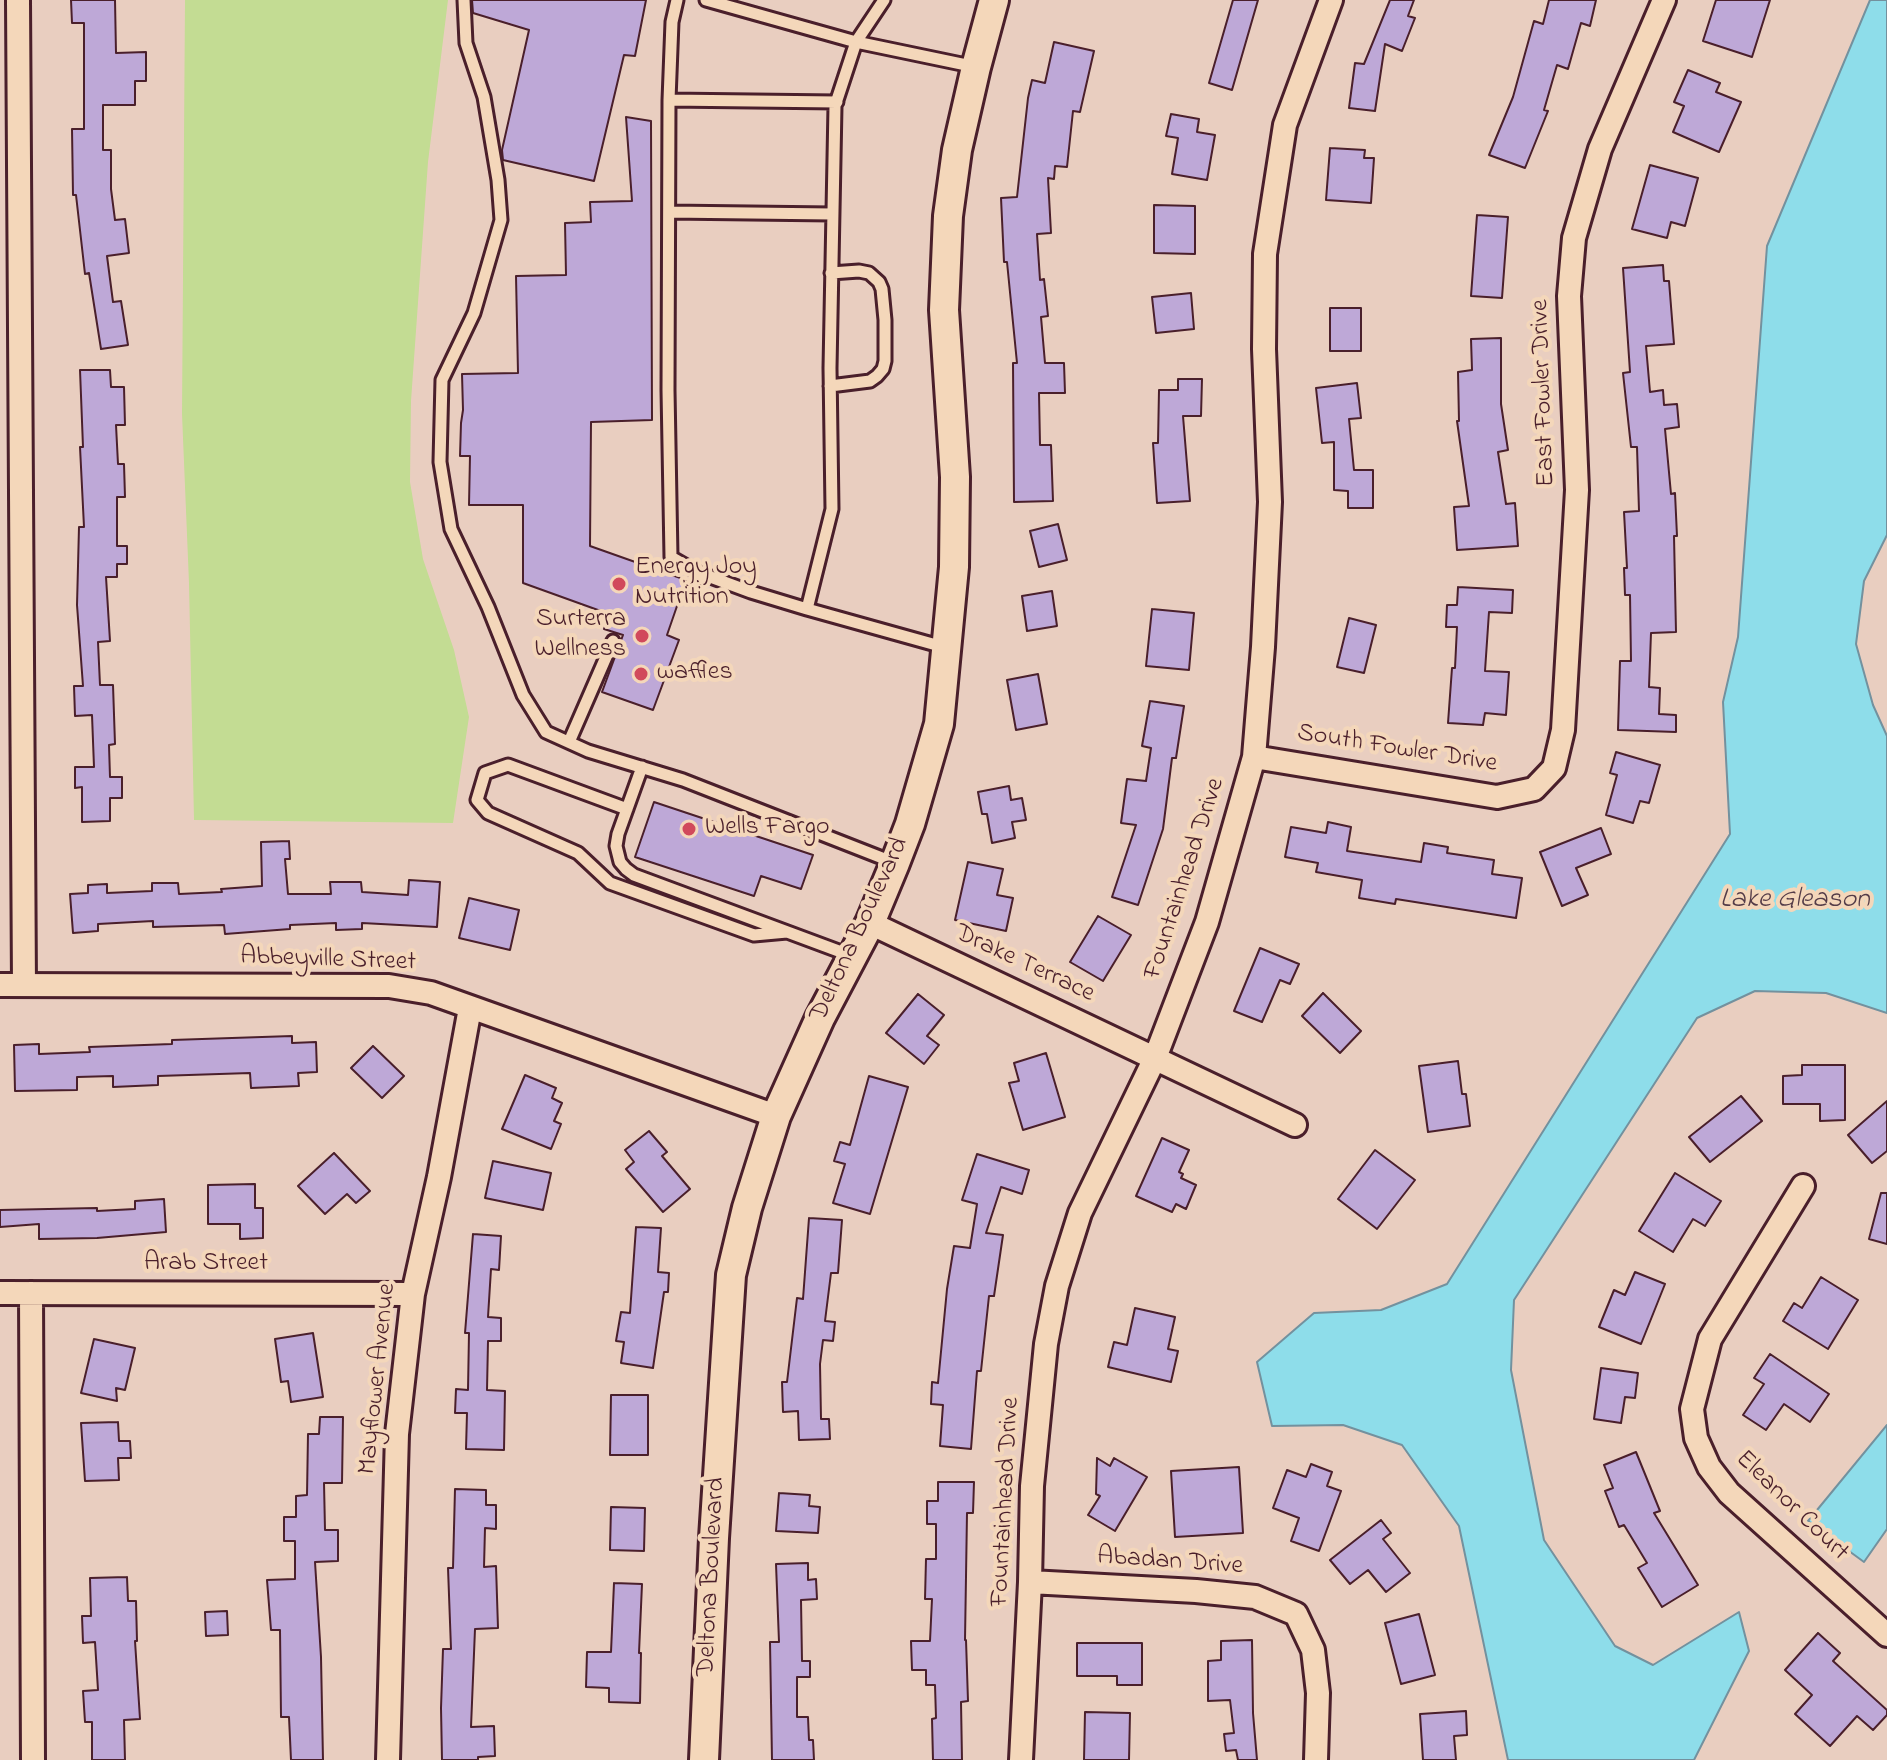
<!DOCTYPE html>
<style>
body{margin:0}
canvas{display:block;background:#e9cec0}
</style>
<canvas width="1887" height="1760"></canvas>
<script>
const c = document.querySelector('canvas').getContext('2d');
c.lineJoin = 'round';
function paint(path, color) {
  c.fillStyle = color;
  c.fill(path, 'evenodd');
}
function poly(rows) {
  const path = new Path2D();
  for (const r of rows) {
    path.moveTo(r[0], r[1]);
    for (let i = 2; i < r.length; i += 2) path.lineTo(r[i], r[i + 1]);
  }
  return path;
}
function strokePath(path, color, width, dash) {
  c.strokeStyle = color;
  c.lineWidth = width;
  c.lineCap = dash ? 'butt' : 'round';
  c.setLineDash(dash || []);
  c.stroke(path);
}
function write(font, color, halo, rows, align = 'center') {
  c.font = font + ' "Indie Flower",sans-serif';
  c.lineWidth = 8;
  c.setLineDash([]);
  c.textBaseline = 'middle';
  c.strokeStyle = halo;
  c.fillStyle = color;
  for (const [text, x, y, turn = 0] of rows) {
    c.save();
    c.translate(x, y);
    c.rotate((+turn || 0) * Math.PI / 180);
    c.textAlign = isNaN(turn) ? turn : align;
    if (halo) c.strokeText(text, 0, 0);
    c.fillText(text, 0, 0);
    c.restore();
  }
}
paint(poly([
 [185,0,448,0,428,162,411,401,410,482,423,559,454,650,469,717,453,823,194,820,189,583,182,414]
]), '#c3dc93');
const water = poly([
 [1870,0,1887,0,1887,535,1864,581,1856,644,1873,705,1887,736,1887,1013,1826,993,1755,991,1697,1018,1514,1300,1511,1370,1544,1540,1615,1646,1653,1665,1739,1612,1749,1651,1694,1760,1508,1760,1459,1526,1402,1445,1343,1425,1272,1426,1257,1362,1314,1313,1381,1310,1447,1284,1730,834,1723,702,1738,637,1767,246,1870,0],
 [1887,1425,1887,1529,1864,1562,1808,1521,1887,1425]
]);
paint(water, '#8eddea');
strokePath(water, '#73919e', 2);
const building = poly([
 [71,0,115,0,116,53,146,52,146,81,135,81,135,105,103,105,103,150,111,150,111,189,115,220,125,219,129,253,107,256,113,302,121,301,128,345,101,349,89,273,85,274,76,195,73,195,72,129,84,129,84,23,72,23,71,0],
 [472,0,646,0,635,56,624,55,594,181,503,160,502,150,529,30,473,13,472,0],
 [1233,0,1258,0,1232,90,1209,83,1233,0],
 [1390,0,1414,0,1408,16,1415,18,1402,51,1385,44,1375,111,1349,108,1355,63,1364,64,1390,0],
 [1549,0,1596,0,1590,26,1581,23,1568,69,1557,65,1544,110,1548,111,1525,168,1489,155,1513,97,1534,21,1543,24,1549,0],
 [1716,0,1770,0,1752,57,1703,41,1716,0],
 [1054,42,1094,51,1080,112,1073,111,1067,167,1055,166,1054,179,1048,178,1051,233,1037,234,1040,280,1044,279,1048,316,1041,317,1045,363,1064,363,1065,393,1039,393,1040,445,1051,445,1053,501,1014,502,1013,363,1017,363,1007,262,1004,262,1001,198,1017,197,1028,98,1032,80,1045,83,1054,42],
 [1688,70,1720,83,1716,92,1741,102,1719,152,1673,132,1684,106,1674,102,1688,70],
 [1171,114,1199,119,1197,132,1215,135,1207,180,1172,174,1178,138,1166,136,1171,114],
 [626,117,651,121,652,420,591,422,590,546,686,580,667,635,679,640,653,710,602,692,623,635,604,629,609,614,523,583,523,505,469,505,470,456,460,456,461,423,463,410,462,374,518,373,516,276,566,275,565,223,591,222,590,202,632,201,626,117],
 [1330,148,1365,150,1364,158,1374,158,1371,203,1326,200,1330,148],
 [1650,165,1698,178,1685,226,1671,222,1667,238,1632,229,1650,165],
 [1154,205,1195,206,1195,254,1154,253,1154,205],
 [1477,215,1508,217,1502,298,1471,296,1477,215],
 [1663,265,1664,281,1669,281,1674,344,1646,346,1650,392,1663,390,1664,405,1677,404,1679,427,1665,429,1671,494,1675,493,1677,536,1674,536,1676,632,1651,633,1649,687,1660,688,1659,714,1676,715,1676,732,1618,730,1620,661,1631,661,1630,595,1625,595,1624,568,1627,568,1624,512,1639,511,1637,447,1631,447,1623,373,1630,372,1623,268,1663,265],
 [1191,293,1194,329,1156,333,1152,297,1191,293],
 [1330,308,1361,308,1361,351,1330,351,1330,308],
 [1501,338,1501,404,1508,450,1498,452,1506,504,1515,503,1518,546,1457,550,1454,507,1469,506,1457,421,1459,421,1458,372,1472,370,1471,339,1501,338],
 [80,370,110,370,111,387,124,387,125,425,116,425,118,464,124,464,125,497,117,497,117,546,127,546,127,564,117,564,117,577,106,577,110,641,98,642,100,685,113,685,115,744,109,745,110,777,122,777,122,798,110,798,110,821,82,822,82,787,75,788,75,767,94,767,92,715,75,716,74,686,83,686,77,605,79,527,84,527,80,447,83,447,80,370],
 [1178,379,1202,379,1201,416,1183,416,1190,501,1157,503,1153,443,1158,443,1159,390,1178,390,1178,379],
 [1357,383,1361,418,1349,419,1354,470,1373,470,1373,508,1348,508,1348,491,1334,490,1334,442,1322,443,1316,388,1357,383],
 [1058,524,1067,560,1039,567,1030,531,1058,524],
 [1458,587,1513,590,1512,613,1489,612,1485,671,1509,672,1506,715,1485,713,1483,725,1448,723,1452,668,1455,668,1457,627,1446,627,1447,605,1457,605,1458,587],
 [1052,591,1057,626,1027,631,1022,596,1052,591],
 [1152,609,1194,613,1189,670,1146,666,1152,609],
 [1349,618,1376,625,1364,673,1337,667,1349,618],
 [1038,674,1047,724,1016,730,1007,680,1038,674],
 [1150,701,1184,706,1176,758,1172,758,1163,829,1138,905,1112,897,1136,825,1121,823,1127,779,1146,781,1151,748,1142,746,1150,701],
 [1616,752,1660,765,1649,803,1640,801,1633,823,1606,815,1617,775,1610,773,1616,752],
 [1009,786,1011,800,1022,798,1026,820,1012,822,1015,838,992,843,987,814,982,814,978,792,1009,786],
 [654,802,813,855,801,889,761,876,754,896,635,857,654,802],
 [1328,822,1351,827,1347,851,1421,862,1424,843,1448,847,1447,853,1494,860,1492,874,1522,878,1516,918,1396,899,1395,904,1359,898,1362,880,1316,872,1318,863,1285,857,1291,827,1326,833,1328,822],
 [1601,828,1611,854,1576,868,1588,895,1562,906,1540,852,1601,828],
 [289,841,290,859,285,859,288,894,331,894,330,882,361,882,362,892,408,895,409,880,440,882,437,927,362,923,362,929,336,930,336,923,290,925,290,929,225,934,224,925,153,927,153,921,98,924,98,931,73,933,70,894,88,893,88,885,107,884,107,893,152,891,152,883,178,883,179,894,222,892,221,889,262,886,261,842,289,841],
 [968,862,1003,869,997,895,1013,898,1006,931,955,920,968,862],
 [469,898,519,910,510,950,459,938,469,898],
 [1098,916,1131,935,1103,981,1070,962,1098,916],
 [1260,948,1299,964,1290,984,1280,980,1262,1022,1234,1011,1260,948],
 [1323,993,1361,1031,1340,1053,1302,1016,1323,993],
 [918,994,944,1015,927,1036,939,1045,924,1064,886,1033,918,994],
 [292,1036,292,1043,316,1042,317,1072,298,1073,299,1086,251,1088,250,1073,158,1076,158,1085,113,1087,113,1076,77,1077,77,1090,15,1091,14,1045,39,1044,39,1054,90,1052,89,1047,172,1044,172,1040,292,1036],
 [373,1046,404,1076,382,1098,351,1068,373,1046],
 [1046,1053,1065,1117,1023,1130,1009,1083,1019,1081,1014,1063,1046,1053],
 [1458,1061,1462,1094,1466,1094,1470,1126,1428,1132,1419,1066,1458,1061],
 [1802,1065,1845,1065,1845,1120,1820,1121,1820,1104,1783,1104,1783,1076,1802,1075,1802,1065],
 [525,1075,556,1088,552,1098,562,1103,554,1121,561,1124,551,1149,502,1129,525,1075],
 [869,1076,908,1087,870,1214,833,1203,845,1164,834,1161,840,1142,850,1145,869,1076],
 [1741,1096,1762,1121,1710,1162,1689,1137,1741,1096],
 [1887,1101,1887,1151,1872,1163,1848,1135,1887,1101],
 [649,1131,667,1152,662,1156,690,1189,663,1212,626,1169,634,1162,625,1150,649,1131],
 [1162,1138,1189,1150,1179,1172,1183,1174,1181,1178,1196,1185,1186,1209,1176,1204,1172,1212,1136,1196,1162,1138],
 [1375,1150,1415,1180,1377,1229,1338,1199,1375,1150],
 [334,1153,370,1191,356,1203,347,1194,325,1214,298,1186,334,1153],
 [977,1154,1029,1170,1022,1194,1001,1187,986,1233,1003,1235,994,1296,989,1296,981,1371,977,1371,971,1449,940,1446,943,1405,931,1404,932,1382,938,1383,947,1289,954,1246,970,1248,977,1204,962,1200,977,1154],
 [493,1161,551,1173,543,1210,485,1198,493,1161],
 [1675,1173,1721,1201,1705,1226,1693,1219,1673,1252,1639,1231,1675,1173],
 [255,1184,255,1208,263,1208,263,1238,240,1239,240,1224,208,1224,208,1185,255,1184],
 [1881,1193,1887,1193,1887,1244,1869,1239,1881,1193],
 [164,1199,166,1232,97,1238,39,1239,39,1224,0,1227,0,1210,97,1208,97,1211,135,1209,135,1201,164,1199],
 [809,1218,842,1220,838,1273,831,1273,825,1321,835,1322,833,1341,823,1340,820,1364,821,1419,829,1419,830,1439,799,1440,798,1411,783,1412,782,1382,787,1382,797,1298,803,1299,809,1218],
 [636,1227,661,1228,658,1272,669,1273,668,1292,664,1292,653,1368,621,1363,624,1342,616,1341,621,1312,630,1313,636,1227],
 [473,1234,501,1236,499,1270,491,1269,488,1317,501,1318,501,1341,488,1341,487,1390,505,1391,504,1450,466,1449,467,1413,455,1413,456,1389,468,1390,469,1333,465,1333,473,1234],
 [1635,1272,1665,1284,1641,1344,1599,1327,1614,1290,1625,1295,1635,1272],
 [1821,1277,1858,1300,1828,1349,1783,1321,1794,1303,1802,1308,1821,1277],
 [1135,1308,1175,1317,1168,1349,1178,1351,1171,1382,1108,1367,1114,1342,1127,1345,1135,1308],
 [313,1333,323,1397,291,1402,288,1381,281,1382,275,1339,313,1333],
 [94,1339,135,1348,125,1390,116,1388,117,1401,81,1393,94,1339],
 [1770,1354,1829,1394,1810,1422,1784,1404,1766,1430,1743,1415,1764,1384,1754,1378,1770,1354],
 [1601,1368,1638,1373,1635,1398,1625,1397,1621,1423,1594,1419,1601,1368],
 [611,1395,648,1395,648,1455,610,1455,611,1395],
 [320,1417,343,1417,342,1483,324,1483,325,1530,338,1530,338,1561,315,1562,321,1657,323,1760,291,1760,289,1717,281,1717,280,1630,271,1630,267,1580,295,1579,295,1541,284,1541,284,1517,296,1517,296,1496,307,1495,308,1434,319,1434,320,1417],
 [118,1422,119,1441,130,1441,131,1458,118,1458,119,1480,85,1481,81,1423,118,1422],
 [1636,1452,1660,1511,1654,1513,1698,1585,1662,1607,1638,1568,1647,1563,1624,1525,1619,1527,1605,1491,1613,1488,1604,1465,1636,1452],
 [1097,1458,1110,1466,1114,1458,1147,1477,1115,1531,1088,1515,1100,1496,1096,1494,1097,1458],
 [1311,1464,1332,1472,1327,1486,1341,1491,1319,1551,1291,1541,1299,1518,1273,1508,1287,1470,1306,1477,1311,1464],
 [1239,1467,1243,1533,1175,1537,1171,1471,1239,1467],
 [938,1482,974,1482,973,1513,967,1513,965,1640,966,1640,968,1701,961,1702,962,1760,933,1760,932,1719,936,1718,935,1685,926,1685,926,1670,912,1670,911,1641,930,1641,932,1599,925,1599,926,1559,936,1559,936,1524,927,1524,927,1501,938,1501,938,1482],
 [455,1489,486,1490,486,1505,496,1505,496,1529,485,1528,484,1567,496,1566,498,1628,475,1629,471,1727,494,1726,495,1756,478,1757,478,1760,442,1760,441,1708,443,1649,451,1649,448,1568,453,1568,455,1489],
 [779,1493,810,1495,809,1506,820,1507,818,1533,776,1531,779,1493],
 [611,1507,645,1508,644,1551,610,1550,611,1507],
 [1381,1520,1391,1533,1383,1539,1410,1573,1386,1592,1368,1570,1350,1584,1330,1560,1381,1520],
 [808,1563,808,1580,816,1579,817,1599,801,1600,802,1661,810,1661,810,1677,797,1677,797,1717,808,1717,809,1740,813,1740,814,1760,772,1760,770,1642,779,1642,776,1564,808,1563],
 [127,1577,128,1601,136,1601,137,1641,135,1641,140,1719,124,1720,125,1760,92,1760,92,1722,85,1722,83,1691,98,1690,95,1642,83,1643,82,1616,91,1616,90,1578,127,1577],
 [614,1583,642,1584,639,1653,641,1653,640,1703,609,1702,609,1688,586,1687,587,1652,611,1652,614,1583],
 [227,1611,228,1635,206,1636,205,1612,227,1611],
 [1419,1614,1435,1675,1401,1684,1385,1623,1419,1614],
 [1818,1633,1840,1653,1833,1661,1887,1710,1887,1715,1873,1730,1857,1716,1830,1746,1795,1714,1812,1695,1785,1670,1818,1633],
 [1252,1640,1253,1713,1257,1760,1238,1760,1236,1750,1226,1751,1224,1734,1234,1733,1230,1700,1208,1701,1208,1661,1221,1660,1221,1641,1252,1640],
 [1077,1643,1142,1643,1142,1685,1117,1685,1117,1676,1077,1676,1077,1643],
 [1466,1711,1467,1735,1454,1736,1456,1760,1423,1760,1420,1714,1466,1711],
 [1085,1712,1130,1713,1129,1760,1084,1760,1085,1712]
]);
paint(building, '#bea8d7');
strokePath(building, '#4a1f2b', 2);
const service = poly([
 [464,0,466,43,484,97,498,180,501,220,474,313,442,380,440,462,451,529,488,607,523,695,546,732,588,751,683,780,895,863],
 [677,0,672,22,669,100,668,390,671,557,697,572,751,592,807,609,947,648],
 [706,0,856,42,884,0],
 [669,100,837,102],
 [669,212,832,214],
 [830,386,870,381,877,376,883,369,885,361,885,320,882,289,879,282,869,273,859,271,831,273],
 [807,609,832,509,830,368,835,106,856,42,976,67],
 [569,742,613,641],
 [642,767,618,834,616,846,620,862,626,869,634,875,852,956],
 [627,809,508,765,485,773,477,800,488,813,578,853,610,883,754,935,787,932]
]);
const minor = poly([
 [18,0,24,985],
 [1254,757,1497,797,1534,789,1554,768,1563,730,1577,490,1569,296,1574,238,1600,149,1664,0],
 [870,923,1295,1125],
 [0,985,389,986,431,993,776,1116],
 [1803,1186,1710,1339,1692,1409,1696,1438,1709,1467,1729,1493,1887,1635],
 [0,1293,413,1294],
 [31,1293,33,1760],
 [1030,1582,1196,1591,1255,1597,1296,1614,1313,1650,1318,1693,1316,1760],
 [388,1760,397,1434,413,1294,439,1177,470,1008],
 [1021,1760,1030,1582,1032,1486,1046,1344,1057,1286,1080,1213,1155,1058,1207,922,1254,757,1263,647,1270,502,1264,349,1265,254,1285,125,1331,0]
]);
const tertiary = poly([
 [704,1760,714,1538,731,1275,747,1208,776,1116,820,1018,870,923,895,863,910,824,939,724,954,567,955,477,944,310,948,216,957,150,976,67,994,0]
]);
strokePath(service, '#4a1f2b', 17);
strokePath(minor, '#4a1f2b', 28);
strokePath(tertiary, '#4a1f2b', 34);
strokePath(service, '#f4d7ba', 11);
strokePath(minor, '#f4d7ba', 22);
strokePath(tertiary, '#f4d7ba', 28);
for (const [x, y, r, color] of [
 [619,584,8,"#d1495b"],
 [642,636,8,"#d1495b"],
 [641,674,8,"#d1495b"],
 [689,829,8,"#d1495b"]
]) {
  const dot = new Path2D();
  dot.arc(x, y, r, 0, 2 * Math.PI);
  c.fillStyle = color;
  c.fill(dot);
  strokePath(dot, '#f4d7ba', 3);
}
write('26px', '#4a1f2b', '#f4d7ba', [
 ["East Fowler Drive",1545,393,-92],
 ["South Fowler Drive",1397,750,9],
 ["Fountainhead Drive",1186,879,-72],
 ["Deltona Boulevard",861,930,-65],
 ["Abbeyville Street",328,961,2],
 ["Drake Terrace",1024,965,25],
 ["Arab Street",206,1265],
 ["Mayflower Avenue",379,1379,-84],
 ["Fountainhead Drive",1007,1502,-87],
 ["Eleanor Court",1791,1507,44],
 ["Abadan Drive",1170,1563,4],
 ["Deltona Boulevard",713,1577,-87]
]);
write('26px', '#4a1f2b', '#f4d7ba', [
 ["Energy Joy",635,569],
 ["Nutrition",635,599],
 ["Surterra",626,621,"right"],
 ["Wellness",626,651,"right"],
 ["waffles",657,674],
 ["Wells Fargo",705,829]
], 'left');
write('italic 28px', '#543c48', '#f4d7ba', [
 ["Lake Gleason",1795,901]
]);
</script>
